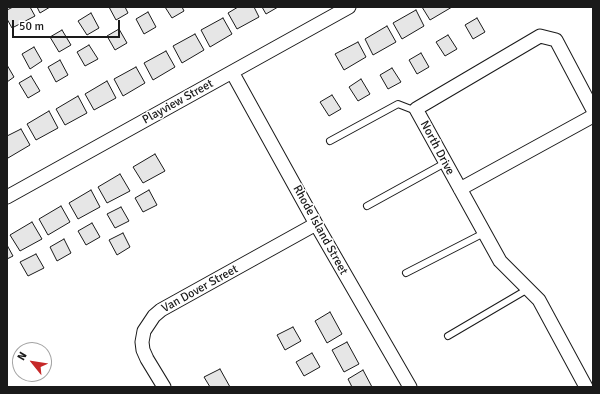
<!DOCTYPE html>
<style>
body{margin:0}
#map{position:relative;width:600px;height:394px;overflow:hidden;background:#fff;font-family:Signika,sans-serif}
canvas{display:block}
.frame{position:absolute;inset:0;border:8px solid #1a1a1a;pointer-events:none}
.north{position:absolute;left:12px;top:342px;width:40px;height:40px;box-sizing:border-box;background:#fff;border:1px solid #a3a3a3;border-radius:50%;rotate:300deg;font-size:11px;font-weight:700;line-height:16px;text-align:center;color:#1a1a1a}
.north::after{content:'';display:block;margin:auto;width:14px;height:18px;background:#c62828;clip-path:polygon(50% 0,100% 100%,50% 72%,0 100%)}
.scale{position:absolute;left:12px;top:20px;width:108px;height:18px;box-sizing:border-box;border:2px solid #1a1a1a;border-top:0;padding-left:5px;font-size:12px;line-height:14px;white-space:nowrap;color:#1a1a1a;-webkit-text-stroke:3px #fff;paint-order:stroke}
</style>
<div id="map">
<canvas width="600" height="394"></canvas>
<div class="frame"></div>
<div class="north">N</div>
<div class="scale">50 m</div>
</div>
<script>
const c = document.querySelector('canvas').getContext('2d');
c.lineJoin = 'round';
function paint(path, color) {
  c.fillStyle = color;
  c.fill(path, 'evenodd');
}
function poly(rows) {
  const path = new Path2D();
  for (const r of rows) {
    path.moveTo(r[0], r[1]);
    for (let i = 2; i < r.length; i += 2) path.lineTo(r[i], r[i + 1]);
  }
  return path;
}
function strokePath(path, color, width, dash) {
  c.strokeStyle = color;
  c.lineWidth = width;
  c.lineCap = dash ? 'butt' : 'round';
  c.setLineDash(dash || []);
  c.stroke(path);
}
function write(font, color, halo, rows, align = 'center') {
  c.font = font + ' Signika,sans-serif';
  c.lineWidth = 3;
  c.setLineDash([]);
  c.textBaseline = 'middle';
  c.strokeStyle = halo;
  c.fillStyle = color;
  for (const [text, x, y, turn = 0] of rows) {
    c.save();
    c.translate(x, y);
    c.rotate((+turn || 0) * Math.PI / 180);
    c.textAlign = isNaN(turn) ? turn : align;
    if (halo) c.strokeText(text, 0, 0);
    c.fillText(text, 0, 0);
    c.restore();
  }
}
const building = poly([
 [13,7,30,7,35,16,12,28,7,19,7,10,13,7],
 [37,7,50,7,40,13,37,7],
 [109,7,125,7,128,13,116,20,109,7],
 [165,7,182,7,184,11,172,18,165,7],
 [238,7,254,7,259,17,237,29,228,13,238,7],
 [262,7,278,7,266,14,262,7],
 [422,7,452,7,430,20,422,7],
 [416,10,424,26,402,39,393,23,416,10],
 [148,12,156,27,144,34,136,19,148,12],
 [91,13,99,28,87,35,78,21,91,13],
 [223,18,232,34,210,47,201,30,223,18],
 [477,18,485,32,473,39,465,25,477,18],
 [387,26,396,42,373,55,365,39,387,26],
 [119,29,127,43,115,50,107,36,119,29],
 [62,30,71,45,59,52,50,37,62,30],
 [195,34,204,50,182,63,173,46,195,34],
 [448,35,457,49,445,56,436,42,448,35],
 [358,42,366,57,344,70,335,54,358,42],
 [89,45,98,59,85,66,77,52,89,45],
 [34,47,42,61,30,69,22,54,34,47],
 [166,51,175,67,153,80,144,63,166,51],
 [421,53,429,67,417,74,409,60,421,53],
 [60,60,68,75,56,82,48,67,60,60],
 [7,65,14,77,7,82,7,65],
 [136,67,145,83,123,96,114,79,136,67],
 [392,68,401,82,388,89,380,75,392,68],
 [31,76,40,91,28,98,19,83,31,76],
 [361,79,370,94,358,101,349,87,361,79],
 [107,81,116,98,94,110,85,94,107,81],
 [332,95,341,109,329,116,320,102,332,95],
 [78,96,87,113,65,125,56,109,78,96],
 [49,111,58,128,36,140,27,124,49,111],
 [21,129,30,145,8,158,7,156,7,136,21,129],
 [155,154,165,171,143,183,133,167,155,154],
 [120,174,130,191,107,203,98,187,120,174],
 [91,190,100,207,78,219,69,203,91,190],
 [149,190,157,205,143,212,135,198,149,190],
 [61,206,70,222,48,235,39,219,61,206],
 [121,207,129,221,115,228,107,214,121,207],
 [32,222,42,239,20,251,10,235,32,222],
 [92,223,100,237,86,245,78,231,92,223],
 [123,233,130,247,117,255,109,240,123,233],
 [64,239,71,253,57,261,50,247,64,239],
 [7,245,13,256,7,259,7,245],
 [36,254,44,268,28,276,20,262,36,254],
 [330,312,342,334,327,343,315,321,330,312],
 [293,327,301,341,285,350,277,335,293,327],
 [347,342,359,364,344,372,332,350,347,342],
 [312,353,320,367,304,376,296,362,312,353],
 [220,369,230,387,210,387,204,377,220,369],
 [363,370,372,387,352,387,348,379,363,370]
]);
paint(building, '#e6e6e6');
strokePath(building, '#1a1a1a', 1);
const lane = poly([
 [330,141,398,104,416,111],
 [367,206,445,163],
 [406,273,484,233],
 [448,336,528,289]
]);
const street = poly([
 [232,72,316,224,410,387],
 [460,189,593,116],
 [7,197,349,7],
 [164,387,147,359,143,350,142,342,144,331,154,316,161,310,316,224],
 [586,387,539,300,500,261,416,109,540,36,556,40,593,110]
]);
strokePath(lane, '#1a1a1a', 8);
strokePath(street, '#1a1a1a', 15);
strokePath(lane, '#fff', 6);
strokePath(street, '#fff', 13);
write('12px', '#1a1a1a', '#fff', [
 ["Playview Street",178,102,-29],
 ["North Drive",437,148,62],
 ["Rhode Island Street",320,230,61],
 ["Van Dover Street",200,289,-29]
]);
</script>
